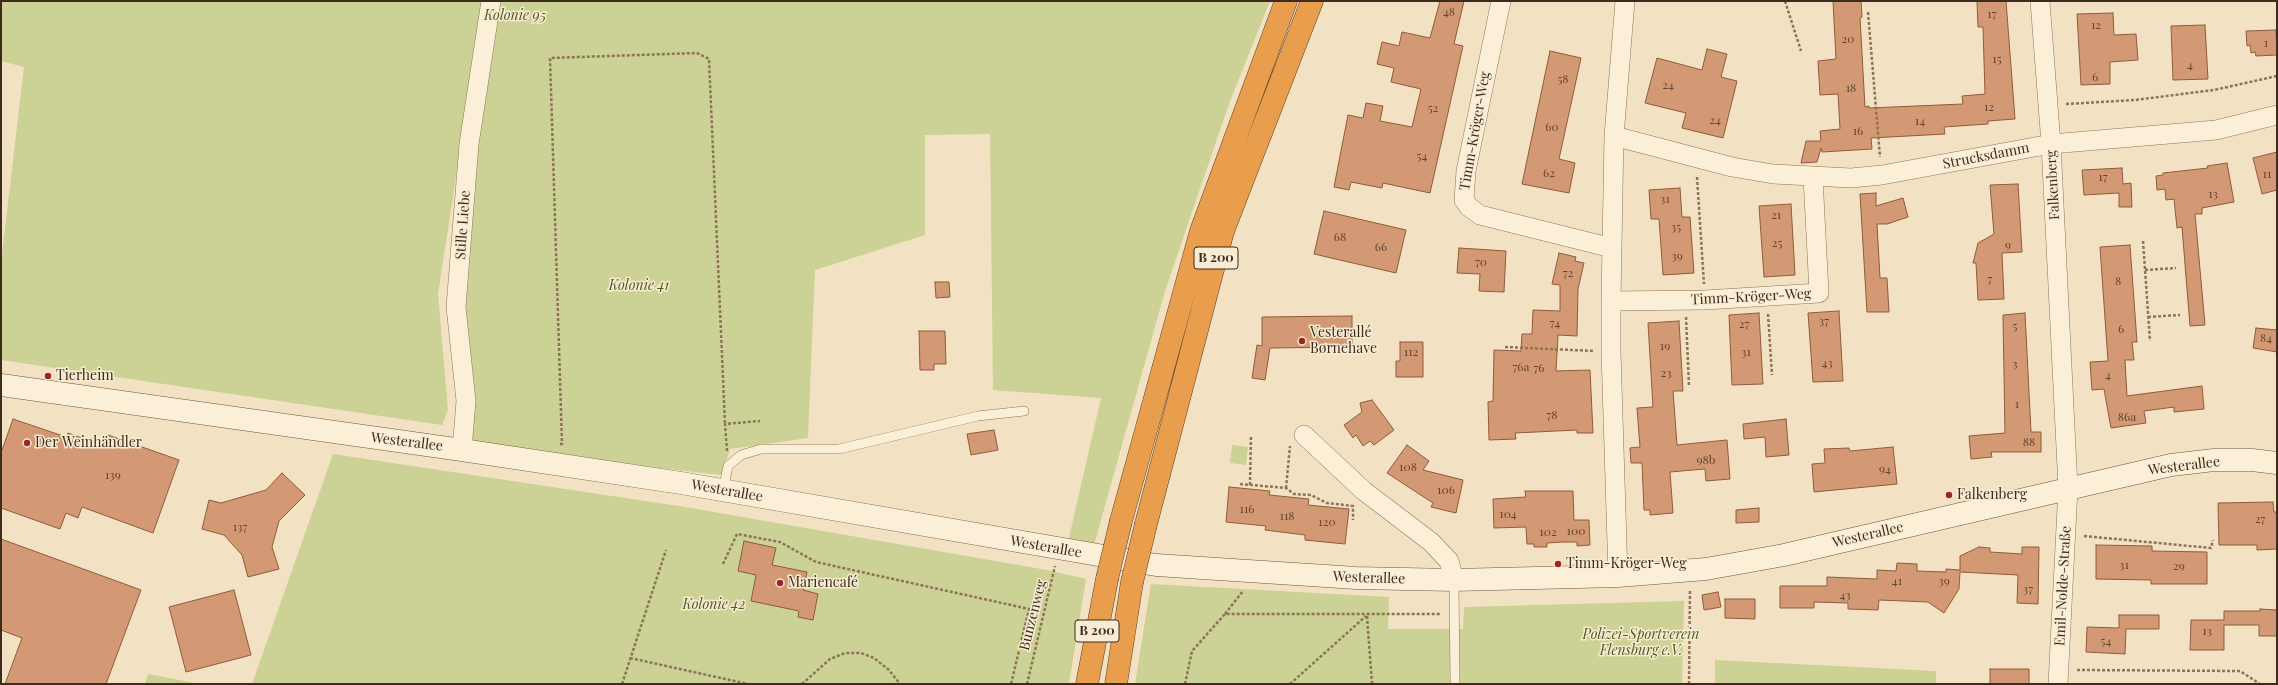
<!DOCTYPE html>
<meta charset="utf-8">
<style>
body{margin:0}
#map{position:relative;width:2278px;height:685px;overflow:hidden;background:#f2e2c3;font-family:"Playfair Display",serif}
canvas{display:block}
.frame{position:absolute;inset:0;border:2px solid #3d2b1d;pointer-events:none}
</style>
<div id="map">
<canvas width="2278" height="685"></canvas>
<div class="frame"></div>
</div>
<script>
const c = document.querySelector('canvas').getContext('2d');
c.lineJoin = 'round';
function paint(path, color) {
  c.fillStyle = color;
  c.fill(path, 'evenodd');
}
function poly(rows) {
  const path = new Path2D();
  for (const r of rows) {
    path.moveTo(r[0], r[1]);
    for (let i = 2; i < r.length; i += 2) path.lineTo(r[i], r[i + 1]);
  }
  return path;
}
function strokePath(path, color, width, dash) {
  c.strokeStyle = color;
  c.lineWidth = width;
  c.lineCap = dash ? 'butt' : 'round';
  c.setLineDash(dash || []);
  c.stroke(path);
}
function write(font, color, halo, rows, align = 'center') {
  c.font = font + ' "Playfair Display",serif';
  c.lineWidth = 3;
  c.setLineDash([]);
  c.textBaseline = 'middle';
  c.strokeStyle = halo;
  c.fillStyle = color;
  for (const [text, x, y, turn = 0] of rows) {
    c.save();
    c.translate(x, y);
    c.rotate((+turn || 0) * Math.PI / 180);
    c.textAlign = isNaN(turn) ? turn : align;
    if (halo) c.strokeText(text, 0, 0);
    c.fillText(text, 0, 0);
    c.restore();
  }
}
paint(poly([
 [1,1,483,1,438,294,448,410,442,425,1,360,1,262,24,67,1,61],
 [501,1,1270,1,1229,104,1165,291,1094,545,1068,542,1101,398,993,390,990,134,925,135,925,235,815,270,808,438,730,449,722,475,468,447,461,304,477,137],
 [1232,445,1248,447,1246,465,1230,463],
 [333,454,685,507,1047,570,1086,579,1069,684,252,684],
 [1151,584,1389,597,1388,629,1463,629,1464,607,1684,601,1682,684,1135,684],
 [1715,660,1936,671,1936,684,1715,684],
 [148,674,200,684,145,684]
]), '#ccd195');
const building = poly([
 [1440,1,1464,1,1454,44,1463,46,1430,193,1383,183,1382,188,1351,182,1349,190,1334,187,1348,115,1363,118,1366,103,1383,106,1380,121,1412,127,1421,89,1391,82,1394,68,1377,64,1382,42,1399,46,1402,32,1430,38,1440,1],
 [1833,1,1861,1,1862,17,1860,18,1865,107,1869,106,1869,108,1963,104,1962,96,1985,94,1983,27,1978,27,1977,1,2006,1,2015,119,1988,121,1988,124,1944,127,1945,134,1871,138,1872,149,1822,152,1821,148,1817,162,1801,163,1806,141,1821,141,1820,131,1840,129,1838,94,1820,95,1818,61,1836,59,1833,1],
 [2113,13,2114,35,2136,34,2138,60,2110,62,2110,84,2081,85,2077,14,2113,13],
 [2205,25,2208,79,2173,80,2171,26,2205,25],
 [2276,30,2277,55,2256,56,2255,52,2251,53,2250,45,2247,46,2246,31,2276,30],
 [1707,49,1727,54,1721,77,1737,81,1723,138,1682,128,1686,113,1645,103,1657,58,1702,70,1707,49],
 [1550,51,1581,58,1559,159,1575,163,1569,193,1522,184,1550,51],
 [2277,152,2277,190,2262,194,2253,158,2277,152],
 [2227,163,2234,202,2202,208,2202,214,2195,214,2205,325,2190,326,2182,227,2177,228,2174,199,2166,200,2165,189,2157,190,2156,176,2163,175,2163,173,2208,168,2207,166,2227,163],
 [2122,168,2123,184,2131,183,2132,207,2119,207,2119,193,2084,195,2082,170,2122,168],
 [2018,184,2022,252,2002,253,2004,299,1978,300,1976,263,1973,263,1978,243,1994,234,1990,185,2018,184],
 [1680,188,1682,217,1690,217,1694,273,1663,275,1659,219,1651,219,1649,190,1680,188],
 [1876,193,1876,206,1903,198,1908,217,1887,224,1877,224,1880,278,1887,278,1889,312,1867,312,1860,194,1876,193],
 [1791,204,1795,275,1764,277,1759,206,1791,204],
 [1324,211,1406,230,1396,273,1314,254,1324,211],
 [2130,245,2137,342,2132,342,2134,360,2125,360,2127,396,2202,386,2204,409,2174,412,2174,407,2144,411,2146,423,2111,428,2104,389,2092,390,2090,362,2108,361,2100,247,2130,245],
 [1459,248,1506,251,1504,292,1479,291,1480,274,1457,273,1459,248],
 [1559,253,1576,257,1575,261,1584,263,1578,289,1577,336,1558,335,1556,371,1590,370,1593,433,1577,433,1577,430,1515,433,1516,439,1489,440,1488,402,1493,401,1494,350,1521,351,1522,334,1532,334,1533,310,1560,311,1560,285,1552,284,1559,253],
 [935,282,949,282,950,297,936,298,935,282],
 [1839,311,1843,381,1813,382,1808,313,1839,311],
 [1759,313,1763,384,1732,385,1729,315,1759,313],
 [2025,313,2031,432,2041,432,2041,452,1991,452,1992,457,1971,459,1969,436,2005,433,2003,315,2025,313],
 [1352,316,1352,347,1270,348,1265,380,1252,378,1257,345,1262,346,1262,317,1352,316],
 [1679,321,1683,391,1673,391,1677,445,1727,440,1730,479,1706,481,1705,469,1670,472,1673,513,1650,515,1650,510,1644,510,1642,463,1631,463,1630,448,1640,447,1637,408,1653,407,1648,323,1679,321],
 [2256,328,2277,330,2277,352,2253,348,2256,328],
 [919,331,945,331,946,364,934,364,934,370,920,370,919,331],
 [1400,342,1423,342,1423,377,1396,377,1396,361,1400,361,1400,342],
 [1372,400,1394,430,1374,445,1370,441,1363,446,1356,435,1353,438,1344,425,1362,412,1360,403,1372,400],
 [13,419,66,437,68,433,104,446,108,435,179,460,153,533,82,507,78,518,66,513,60,529,1,508,1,453,13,419],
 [1786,419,1789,455,1766,457,1765,437,1744,439,1743,424,1786,419],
 [994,430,998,450,971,455,967,434,994,430],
 [1407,445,1429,461,1423,470,1463,480,1456,513,1431,507,1433,503,1387,473,1407,445],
 [1893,447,1897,484,1814,492,1812,464,1825,463,1824,449,1849,448,1850,451,1893,447],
 [282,473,305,495,279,521,272,547,279,569,248,577,242,555,224,535,202,529,209,500,221,503,266,490,282,473],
 [1229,487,1270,491,1269,495,1309,499,1308,505,1349,509,1345,544,1305,540,1305,535,1265,530,1266,526,1226,522,1229,487],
 [1525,491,1573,491,1574,520,1589,520,1590,545,1577,546,1577,542,1562,542,1547,543,1547,547,1534,547,1534,544,1527,544,1526,527,1494,528,1493,499,1526,497,1525,491],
 [2273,502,2274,512,2277,512,2277,549,2257,550,2257,545,2219,545,2218,503,2273,502],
 [1759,508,1759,522,1736,523,1736,510,1759,508],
 [1,539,141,590,106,684,5,684,22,638,1,630,1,539],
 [744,541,776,548,772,565,807,572,803,590,818,594,813,620,798,617,799,611,751,601,756,575,738,571,744,541],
 [2096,545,2152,546,2152,551,2207,552,2207,584,2151,584,2151,580,2096,579,2096,545],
 [1979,547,1990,548,1990,552,2022,554,2022,547,2039,547,2038,604,2017,603,2018,575,1960,572,1959,589,1944,613,1928,602,1879,600,1878,610,1848,609,1848,603,1814,602,1814,608,1780,608,1780,586,1827,586,1827,577,1877,579,1877,570,1896,571,1897,563,1917,564,1917,571,1946,572,1946,569,1960,570,1960,556,1979,547],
 [234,590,251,655,186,672,169,607,234,590],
 [1718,592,1721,607,1704,610,1702,595,1718,592],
 [1725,599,1755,599,1755,619,1725,618,1725,599],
 [2260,609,2277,610,2277,636,2259,636,2259,625,2224,625,2224,650,2190,650,2191,620,2224,620,2224,611,2260,611,2260,609],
 [2119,615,2159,615,2159,629,2126,629,2125,654,2086,652,2087,627,2119,628,2119,615],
 [1990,669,2029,669,2029,684,1990,684,1990,669]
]);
paint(building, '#d39975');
strokePath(building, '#8f5a3b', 1);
const lane = poly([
 [723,490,728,466,741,455,761,449,839,449,978,416,1024,411],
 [1454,580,1455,684]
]);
const street = poly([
 [1501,1,1466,171,1464,200,1469,207,1480,215,1612,248],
 [2040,1,2051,144,2068,488,2058,684],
 [1614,136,1732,167,1773,174,1851,178,1882,175,2051,144,2216,130,2277,115],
 [1611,301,1705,300,1819,293,1813,177],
 [1304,435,1364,491,1431,542,1449,561,1454,580],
 [462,450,466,401,456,307,469,144,491,1],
 [1618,576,1611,352,1611,301,1614,136,1625,1]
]);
const secondary = poly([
 [1,385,462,450,681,483,1156,565,1356,578,1454,580,1618,576,1706,569,1784,555,2171,465,2214,460,2252,460,2277,463]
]);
const highway = poly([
 [1121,521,1201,231,1286,1],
 [1146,524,1223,231,1312,1],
 [1087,684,1107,579],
 [1116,684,1132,582]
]);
strokePath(lane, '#8e7358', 10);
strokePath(street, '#8e7358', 20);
strokePath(secondary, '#70543b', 23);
strokePath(highway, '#5b412c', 23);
strokePath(poly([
 [1785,1,1801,51],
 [1868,12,1880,157],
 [2066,104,2135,100,2214,90,2277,76],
 [1697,177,1704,284],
 [2143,241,2150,341],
 [2145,270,2176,268],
 [1768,314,1772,375],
 [1686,317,1689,386],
 [2148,317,2180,315],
 [1505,347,1594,351],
 [560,444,562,444,550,58,697,53,709,59,725,424],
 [727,451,725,424,760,421],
 [1240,484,1286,488,1294,494,1311,495,1327,503,1353,506,1353,520],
 [1250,485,1251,436],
 [1286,488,1290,446],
 [2084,536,2211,548,2213,540],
 [723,564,737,534,780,542,816,562,1029,609,1011,684],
 [1225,614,1243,591],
 [1367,616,1372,684],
 [630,658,748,684],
 [2077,670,2240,671,2260,684],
 [622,684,666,550],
 [802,684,830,659,845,653,861,653,874,658,889,670,900,684],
 [1027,684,1055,566],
 [1185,684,1192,651,1225,614,1441,614],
 [1290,684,1366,616],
 [1689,684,1690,589]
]), '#8e7358', 2.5, [3, 2]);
strokePath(lane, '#fcefd7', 9);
strokePath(street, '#fcefd7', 19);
strokePath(secondary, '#fcefd7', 22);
strokePath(highway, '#e89e4d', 22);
const highwayBridge = poly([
 [1107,579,1121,521],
 [1132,582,1146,524]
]);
strokePath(highwayBridge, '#5b412c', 23, []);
strokePath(highwayBridge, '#e89e4d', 22);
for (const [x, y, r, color] of [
 [1302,341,4,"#a22228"],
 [48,376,4,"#a22228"],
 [27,443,4,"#a22228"],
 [1949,495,4,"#a22228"],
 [1558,564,4,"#a22228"],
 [780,583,4,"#a22228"]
]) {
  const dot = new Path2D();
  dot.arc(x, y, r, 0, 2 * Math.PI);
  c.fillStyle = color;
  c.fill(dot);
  strokePath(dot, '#f8ecd3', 1.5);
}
write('12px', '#624633', null, [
 ["48",1449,12],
 ["17",1992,14],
 ["12",2096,25],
 ["20",1848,39],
 ["1",2266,43],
 ["15",1997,59],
 ["4",2190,65],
 ["6",2095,77],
 ["58",1563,79],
 ["24",1668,85],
 ["18",1851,88],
 ["12",1989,107],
 ["52",1433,108],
 ["24",1715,120],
 ["14",1920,121],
 ["60",1552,127],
 ["16",1858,131],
 ["54",1422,156],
 ["62",1549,173],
 ["11",2267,174],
 ["17",2103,177],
 ["13",2213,194],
 ["31",1665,199],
 ["21",1776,215],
 ["35",1676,227],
 ["68",1340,237],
 ["25",1777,243],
 ["9",2008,245],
 ["66",1381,247],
 ["39",1677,256],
 ["70",1481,262],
 ["72",1568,273],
 ["7",1990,279],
 ["8",2118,281],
 ["37",1824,321],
 ["74",1555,323],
 ["27",1744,324],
 ["5",2015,326],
 ["6",2121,329],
 ["84",2266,338],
 ["19",1665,346],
 ["112",1411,352],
 ["31",1746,352],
 ["43",1827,363],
 ["3",2015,364],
 ["76a",1521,367],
 ["76",1539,368],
 ["23",1666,373],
 ["4",2108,375],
 ["1",2017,404],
 ["78",1552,415],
 ["86a",2127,417],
 ["88",2029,442],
 ["98b",1706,460],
 ["108",1408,467],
 ["94",1885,469],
 ["139",113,475],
 ["106",1446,490],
 ["116",1247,509],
 ["104",1508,514],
 ["118",1287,516],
 ["27",2260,519],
 ["120",1327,522],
 ["137",240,527],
 ["100",1576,531],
 ["102",1548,532],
 ["31",2124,565],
 ["29",2179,566],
 ["41",1897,581],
 ["39",1944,581],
 ["37",2028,589],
 ["43",1845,595],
 ["13",2207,631],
 ["54",2106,641]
]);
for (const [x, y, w] of [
 [1216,258,44],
 [1097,631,44]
]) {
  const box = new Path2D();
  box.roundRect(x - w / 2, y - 11, w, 22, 3);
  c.fillStyle = '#f8ecd3';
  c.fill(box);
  strokePath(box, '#3d2b1d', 1);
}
write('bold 13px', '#3d2b1d', null, [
 ["B 200",1216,258],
 ["B 200",1097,631]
]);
write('italic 14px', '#4e5b22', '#f8ecd3', [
 ["Kolonie 95",515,16],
 ["Kolonie 41",639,286],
 ["Kolonie 42",714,605],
 ["Polizei-Sportverein",1641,635],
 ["Flensburg e.V.",1641,651]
]);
write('14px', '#3d2b1d', '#f8ecd3', [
 ["Timm-Kröger-Weg",1475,131,-80],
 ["Strucksdamm",1986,156,-11],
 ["Falkenberg",2053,185,-93],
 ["Stille Liebe",463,225,-86],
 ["Timm-Kröger-Weg",1751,297,-3],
 ["Westerallee",407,442,7],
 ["Westerallee",2184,466,-7],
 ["Westerallee",727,491,10],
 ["Westerallee",1868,535,-13],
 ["Westerallee",1046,547,10],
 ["Westerallee",1369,578,2],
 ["Emil-Nolde-Straße",2063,586,-87],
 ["Bunzenweg",1033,615,-76]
]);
write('14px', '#3d2b1d', '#f8ecd3', [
 ["Vesterallé",1310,333],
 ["Børnehave",1310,349],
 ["Tierheim",56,376],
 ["Der Weinhändler",35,443],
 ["Falkenberg",1957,495],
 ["Timm-Kröger-Weg",1566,564],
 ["Mariencafé",788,583]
], 'left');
</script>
